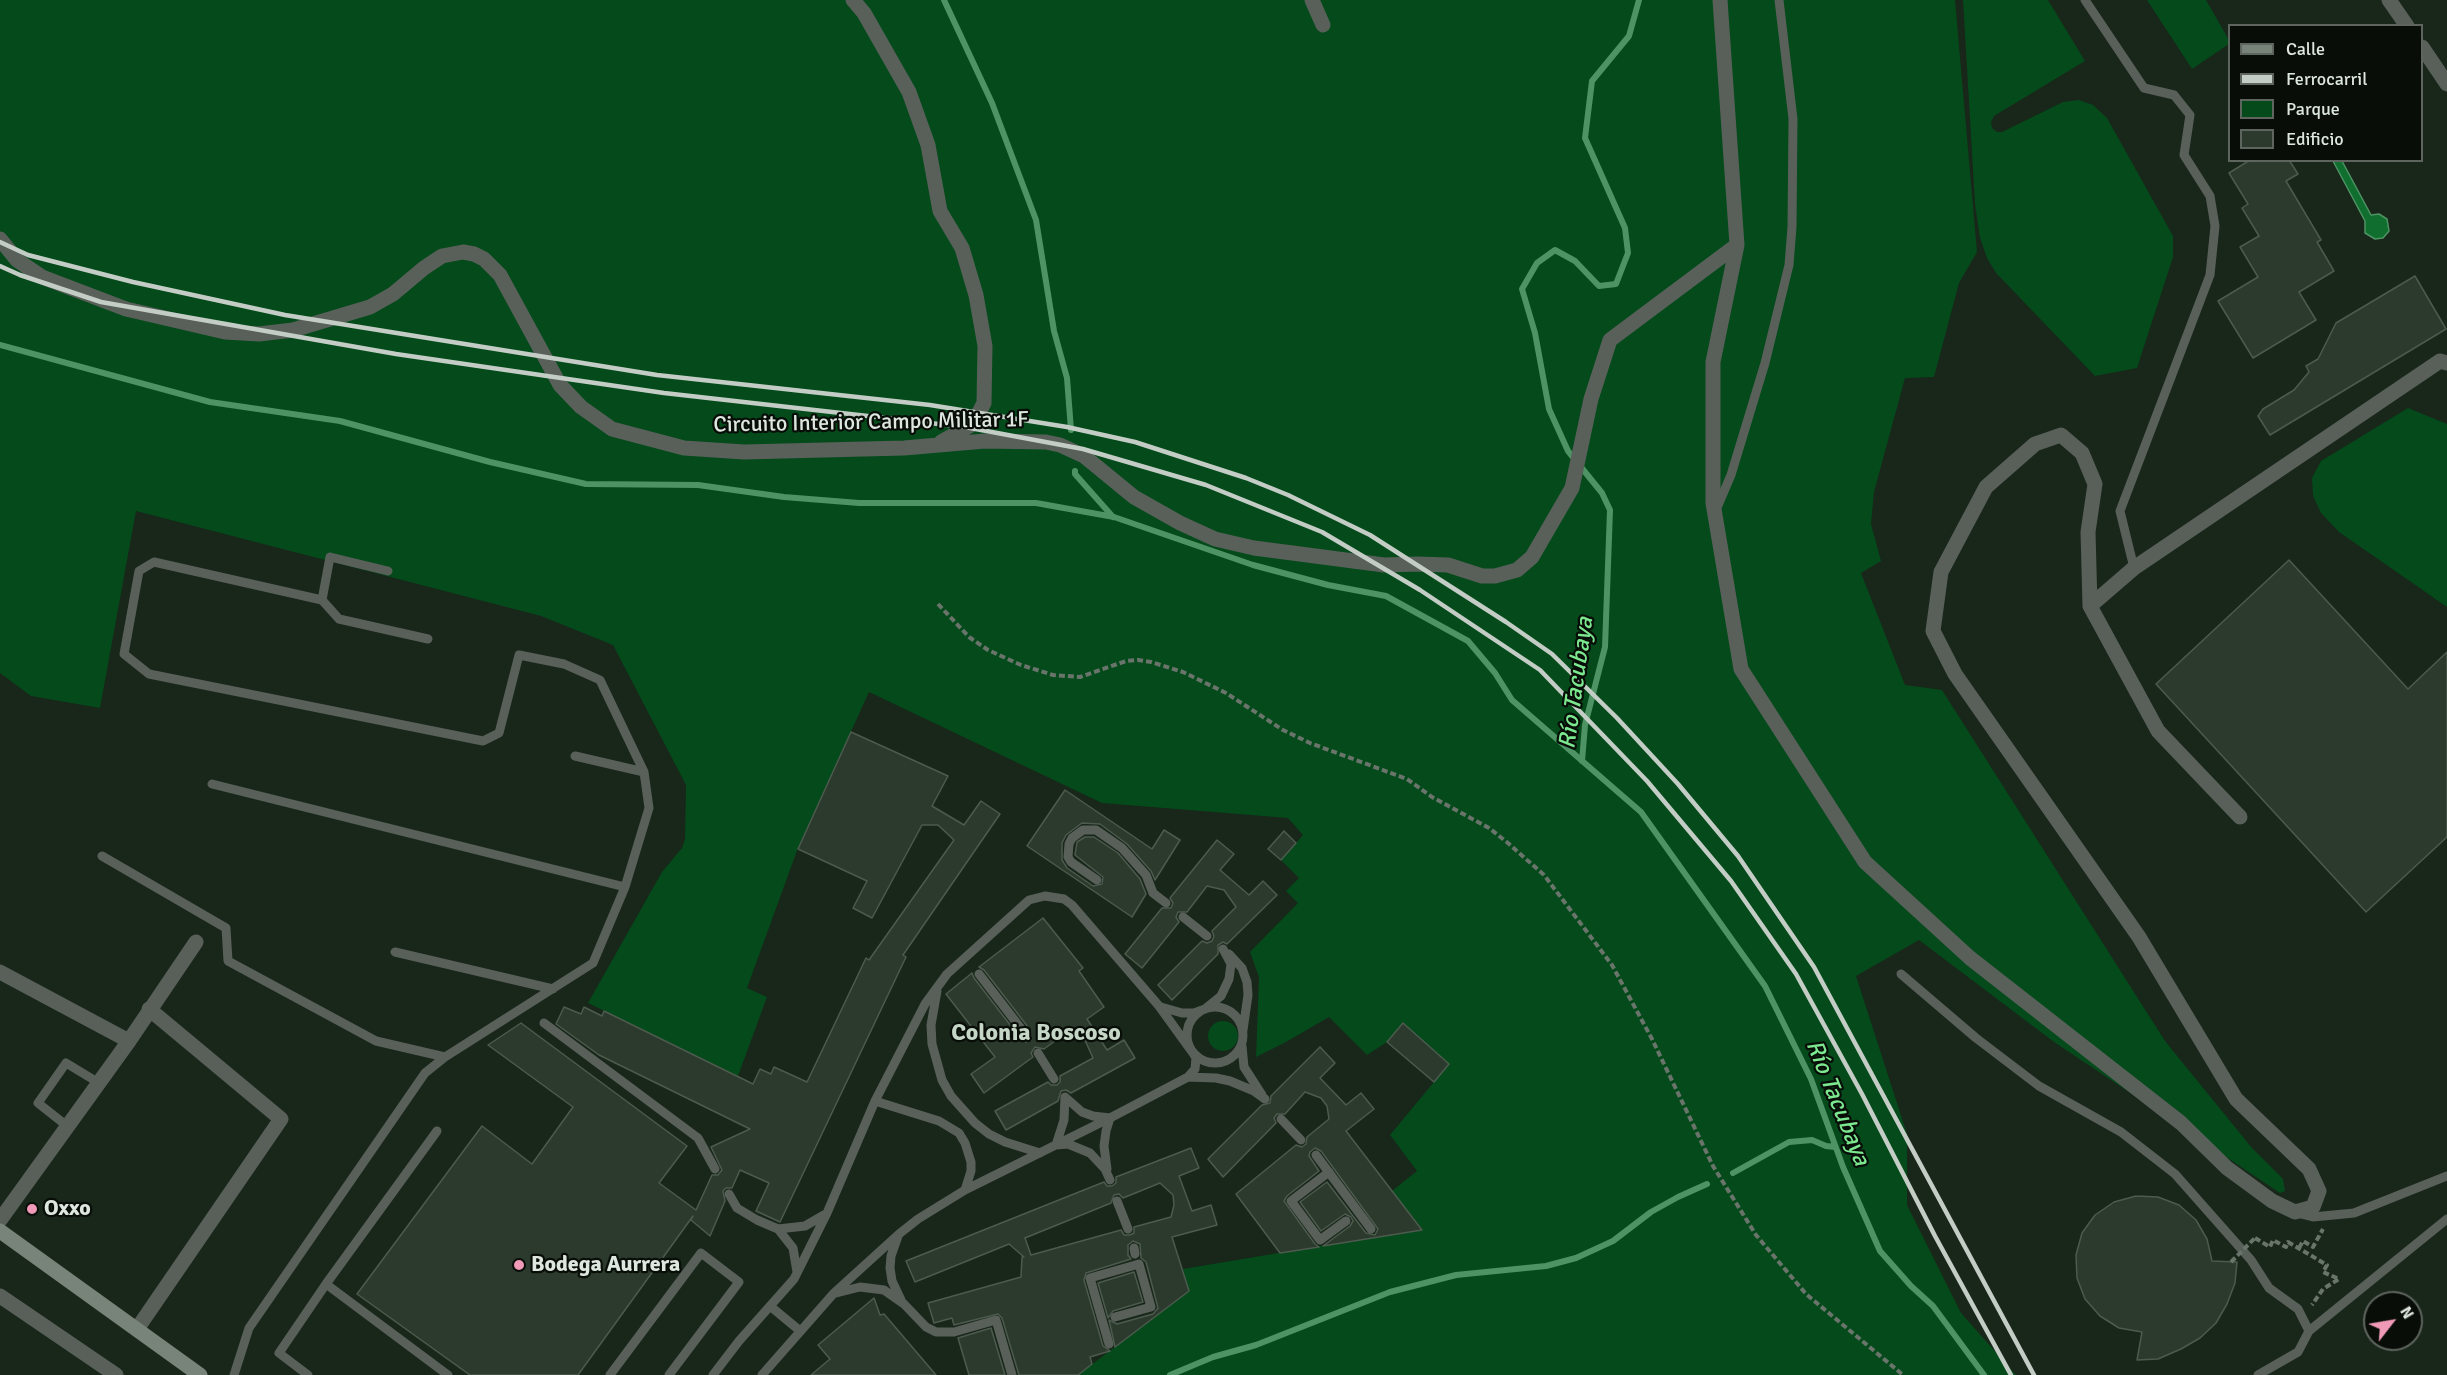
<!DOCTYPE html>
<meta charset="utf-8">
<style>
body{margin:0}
#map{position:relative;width:2447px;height:1375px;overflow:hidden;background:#19261a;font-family:Signika,sans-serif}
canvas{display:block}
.legend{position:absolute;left:2228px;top:24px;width:195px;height:138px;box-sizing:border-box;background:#080d08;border:2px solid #5e645e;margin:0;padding:8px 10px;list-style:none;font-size:18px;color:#dee7df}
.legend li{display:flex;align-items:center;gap:12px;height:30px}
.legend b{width:30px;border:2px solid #5e645e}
.north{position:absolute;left:2363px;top:1291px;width:60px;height:60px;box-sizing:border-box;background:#080d08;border:2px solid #5e645e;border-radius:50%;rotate:59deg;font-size:16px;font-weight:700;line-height:24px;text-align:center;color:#dee7df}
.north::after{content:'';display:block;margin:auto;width:21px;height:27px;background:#f09ab7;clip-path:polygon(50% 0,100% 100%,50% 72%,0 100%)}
</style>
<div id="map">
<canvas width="2447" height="1375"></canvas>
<ul class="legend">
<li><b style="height:8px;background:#788379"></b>Calle</li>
<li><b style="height:8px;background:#c4cdc5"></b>Ferrocarril</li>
<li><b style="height:16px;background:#044a1b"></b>Parque</li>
<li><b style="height:16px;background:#2c3a2d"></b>Edificio</li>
</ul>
<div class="north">N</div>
</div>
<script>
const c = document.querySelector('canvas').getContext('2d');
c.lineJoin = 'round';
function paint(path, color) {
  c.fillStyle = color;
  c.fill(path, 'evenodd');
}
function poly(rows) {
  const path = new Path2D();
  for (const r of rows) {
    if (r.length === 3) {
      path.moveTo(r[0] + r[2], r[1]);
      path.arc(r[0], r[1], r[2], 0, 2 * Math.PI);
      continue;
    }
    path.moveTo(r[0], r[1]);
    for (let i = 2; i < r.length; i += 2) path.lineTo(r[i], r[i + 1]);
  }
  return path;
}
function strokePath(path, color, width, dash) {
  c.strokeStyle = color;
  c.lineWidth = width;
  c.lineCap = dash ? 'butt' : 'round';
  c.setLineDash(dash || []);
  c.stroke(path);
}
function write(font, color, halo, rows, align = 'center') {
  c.font = font + ' Signika,sans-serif';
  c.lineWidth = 4.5;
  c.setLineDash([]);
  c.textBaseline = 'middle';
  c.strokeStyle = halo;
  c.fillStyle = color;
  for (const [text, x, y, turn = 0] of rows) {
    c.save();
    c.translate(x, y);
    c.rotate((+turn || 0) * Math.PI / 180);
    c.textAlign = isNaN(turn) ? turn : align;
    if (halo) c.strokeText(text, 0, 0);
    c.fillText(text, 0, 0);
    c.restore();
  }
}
paint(poly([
 [0,0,1955,0,1977,252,1959,283,1934,377,1905,378,1874,492,1871,524,1881,561,1861,573,1905,685,1942,690,2165,1041,2252,1148,2283,1179,2285,1191,2280,1193,2054,1042,1919,940,1856,976,1907,1134,1907,1205,1961,1313,2016,1375,1078,1375,1189,1291,1183,1269,1422,1229,1392,1191,1417,1171,1390,1135,1449,1064,1403,1024,1387,1042,1367,1055,1329,1017,1286,1042,1256,1057,1259,977,1250,952,1298,903,1286,891,1299,878,1281,860,1303,835,1288,818,1102,803,869,692,798,848,747,988,767,997,738,1076,588,1003,662,872,682,848,685,839,686,785,613,645,541,616,136,511,100,708,31,696,0,673],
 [1963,0,2048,0,2085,61,1994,116,1991,122,1992,128,1997,132,2002,132,2063,102,2079,100,2093,105,2107,118,2173,236,2173,257,2137,368,2095,376,1996,273,1987,258,1980,238,1975,204],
 [2147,0,2206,0,2229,40,2229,44,2192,69],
 [2408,408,2447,424,2447,607,2339,532,2321,513,2313,496,2312,478,2321,461],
 [1223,1036,15]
]), '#044a1b');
const water = poly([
 [2333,161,2342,161,2371,215,2379,214,2387,219,2389,231,2383,238,2375,239,2365,233,2365,221,2333,161]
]);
paint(water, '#106f2e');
strokePath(water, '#4e9363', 1.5);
strokePath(poly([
 [944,0,992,103,1036,220,1054,331,1067,378,1071,430],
 [0,345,210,402,340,421,490,462,586,484,698,485,784,497,859,503,1036,503,1114,517,1253,565,1328,585,1386,596,1468,641,1495,673,1512,700,1641,812,1765,986,1811,1079,1843,1167,1880,1251,1911,1286,1933,1306,1984,1375],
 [1075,471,1075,474,1113,517],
 [1582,761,1585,725,1605,647,1610,510,1602,493,1568,451,1549,409,1535,333,1522,289,1537,263,1555,250,1575,261,1599,286,1616,284,1628,253,1625,228,1585,138,1592,81,1629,36,1639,0],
 [1733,1173,1789,1142,1812,1140,1826,1146,1835,1147],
 [1170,1375,1213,1357,1256,1345,1390,1292,1456,1275,1546,1266,1576,1258,1613,1241,1651,1212,1678,1197,1707,1184]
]), '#4e9363', 6);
const building = poly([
 [2250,160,2289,160,2298,174,2286,181,2321,240,2317,242,2334,271,2299,292,2316,320,2253,358,2218,301,2258,277,2240,247,2259,236,2242,208,2248,204,2229,173,2250,160],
 [2415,276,2446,329,2270,435,2258,416,2263,409,2294,390,2309,372,2306,366,2318,359,2336,323,2415,276],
 [2289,560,2408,689,2447,652,2447,837,2366,912,2156,684,2289,560],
 [851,732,948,776,932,806,964,825,981,801,1000,814,903,955,906,957,780,1222,756,1211,769,1183,740,1170,732,1188,726,1188,723,1191,725,1201,710,1236,691,1220,693,1216,578,1375,470,1375,357,1294,482,1126,532,1164,573,1107,488,1045,521,1023,687,1146,659,1183,696,1210,712,1175,718,1175,722,1170,711,1147,750,1129,599,1055,556,1024,564,1007,581,1014,584,1007,602,1016,604,1011,753,1084,760,1069,771,1074,774,1067,807,1082,866,958,869,960,954,840,938,825,922,825,872,918,853,908,867,881,798,849,851,732],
 [1065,790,1152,849,1164,830,1180,840,1155,880,1151,871,1127,844,1100,824,1082,823,1066,835,1062,843,1062,860,1067,868,1093,886,1102,884,1103,877,1075,855,1077,842,1085,837,1094,837,1118,853,1140,879,1146,894,1132,917,1027,846,1065,790],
 [1284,831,1296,843,1281,860,1268,849,1284,831],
 [1217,840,1234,854,1220,870,1249,895,1263,881,1277,895,1227,944,1223,942,1218,945,1218,954,1172,1000,1158,985,1202,941,1207,943,1212,941,1214,936,1212,931,1236,907,1224,890,1207,886,1187,912,1178,912,1176,917,1179,922,1142,968,1125,954,1162,908,1171,908,1173,903,1170,898,1217,840],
 [1043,918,1083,968,1079,971,1104,1007,1087,1019,1107,1050,1124,1040,1135,1058,1071,1093,1066,1090,1061,1091,1058,1101,1006,1130,995,1111,1048,1082,1051,1085,1057,1085,1060,1082,1060,1076,1093,1058,1084,1038,1069,1031,1044,1049,1035,1047,1031,1053,1033,1057,984,1093,971,1074,995,1057,946,994,972,973,974,978,1021,1039,1026,1042,1031,1040,1031,1031,984,970,979,967,1043,918],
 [1403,1023,1449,1064,1434,1082,1387,1042,1403,1023],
 [1320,1047,1335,1063,1320,1078,1346,1105,1361,1093,1374,1109,1346,1131,1422,1230,1323,1246,1350,1226,1353,1221,1351,1217,1345,1214,1321,1231,1300,1202,1327,1182,1366,1233,1375,1235,1378,1229,1321,1151,1315,1148,1310,1152,1309,1156,1319,1171,1287,1196,1284,1201,1315,1244,1319,1247,1280,1253,1236,1194,1296,1145,1302,1147,1306,1144,1307,1137,1329,1119,1327,1106,1321,1098,1305,1092,1285,1114,1277,1114,1274,1118,1276,1123,1223,1177,1208,1159,1262,1105,1270,1103,1271,1096,1320,1047],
 [1191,1148,1199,1168,1179,1176,1192,1211,1211,1205,1217,1225,1172,1237,1189,1291,1115,1347,1109,1320,1117,1324,1153,1314,1158,1308,1146,1262,1141,1258,1140,1244,1133,1241,1128,1245,1128,1255,1131,1259,1086,1273,1084,1280,1103,1346,1110,1351,1090,1357,1092,1364,1078,1375,1019,1375,1002,1318,998,1314,954,1325,952,1318,934,1323,928,1303,1021,1277,1022,1257,1024,1257,1009,1244,915,1282,906,1261,1104,1182,1107,1186,1112,1186,1116,1183,1116,1177,1191,1148],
 [1160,1183,1173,1195,1174,1205,1171,1217,1134,1227,1134,1233,1130,1235,1124,1235,1121,1230,1031,1255,1025,1238,1111,1203,1114,1195,1119,1194,1123,1198,1160,1183],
 [2136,1196,2158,1197,2179,1205,2196,1220,2207,1239,2212,1261,2237,1262,2235,1283,2227,1304,2216,1323,2200,1338,2181,1349,2158,1359,2137,1360,2142,1332,2119,1328,2100,1316,2085,1299,2077,1278,2076,1255,2082,1233,2095,1215,2114,1202,2136,1196],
 [1134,1272,1143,1302,1113,1311,1108,1318,1098,1283,1134,1272],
 [874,1298,880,1315,884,1314,936,1375,811,1375,830,1359,818,1345,874,1298],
 [991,1328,1005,1375,969,1375,958,1338,991,1328]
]);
paint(building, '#2c3a2d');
strokePath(building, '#4c5b4e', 1.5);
strokePath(poly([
 [938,604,969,637,988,650,1021,665,1053,675,1080,677,1126,661,1138,660,1151,662,1183,672,1226,693,1283,730,1310,743,1407,779,1432,797,1489,828,1508,843,1544,875,1612,965,1652,1039,1713,1166,1756,1235,1806,1294,1903,1375],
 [2255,1238,2270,1247,2273,1240,2286,1247,2288,1242,2327,1265,2323,1272,2339,1279,2323,1289,2312,1305],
 [2299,1248,2303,1241,2313,1247,2323,1229]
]), '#69746a', 4, [6, 3]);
strokePath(poly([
 [2085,0,2144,88,2174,95,2190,115,2184,155,2210,196,2215,226,2210,275,2120,511,2134,568],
 [1716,510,1731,475,1765,363,1789,265,1792,227,1793,119,1779,0],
 [322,600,330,557,388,571],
 [575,756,644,772],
 [212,784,625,887],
 [102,856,226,928,228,961,376,1041,445,1057],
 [1097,880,1071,862,1068,857,1069,844,1072,838,1083,830,1096,830,1122,848,1146,875,1153,893,1166,903],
 [1183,917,1207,936],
 [395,952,553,989],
 [1229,954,1242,968,1247,982,1248,995,1243,1030],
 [979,974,1026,1035],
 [1901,974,1976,1038,2039,1086,2121,1132,2175,1174,2251,1260,2269,1288,2298,1309,2309,1331,2298,1352,2258,1375],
 [937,991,931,1025,932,1044,942,1080,951,1096,975,1123,989,1134,1005,1142,1040,1153],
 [1161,1007,1182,1013,1194,1013,1205,1009,1221,996,1229,979,1231,964,1223,949],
 [1215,1035,28],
 [544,1023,698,1138,715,1169],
 [1242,1046,1244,1067,1262,1095],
 [1038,1053,1054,1079],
 [1188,1077,1216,1078,1230,1081,1254,1091,1265,1099],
 [1065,1097,1064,1120,1056,1145,1068,1144,1090,1153,1105,1169,1110,1180],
 [1065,1097,1082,1112,1093,1116,1110,1118,1106,1131,1104,1146,1107,1169],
 [875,1101,939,1121,959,1133,965,1143,971,1162,971,1171,965,1190],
 [1281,1119,1301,1140],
 [67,1126,38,1103,66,1063,99,1083],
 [1316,1155,1371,1229],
 [1329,1172,1291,1201,1320,1240,1346,1221],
 [729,1194,737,1208,757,1220,778,1229,805,1226,824,1215],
 [1117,1201,1128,1229],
 [2297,1213,2313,1217,2354,1213,2447,1176],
 [778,1229,793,1248,797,1272],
 [898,1236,891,1256,890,1268,892,1281,901,1300],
 [1134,1248,1135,1254],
 [326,1284,437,1131],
 [836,1293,860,1287,884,1290,904,1304,926,1327,936,1332,954,1332,996,1320,1012,1375],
 [770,1306,799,1330],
 [2309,1331,2447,1219],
 [1109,1344,1090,1278,1139,1264,1151,1307,1115,1317],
 [234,1375,249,1328,425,1073,445,1057,593,963,625,887,649,808,644,772,600,680,564,664,519,655,499,733,483,741,149,674,124,654,139,571,154,562,322,600,339,619,428,639],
 [308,1375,279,1353,326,1284,448,1375],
 [610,1375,701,1253,739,1282,669,1375],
 [713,1375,739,1341,794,1279,827,1213,875,1101,925,1004,947,974,1029,900,1045,896,1064,899,1072,905,1159,1006,1193,1053,1196,1058,1195,1069,1188,1077,1110,1118,965,1190,918,1219,899,1234,834,1293,762,1375]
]), '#59605a', 9);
strokePath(poly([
 [853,0,864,13,909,92,928,145,940,211,962,248,976,295,985,346,984,403,973,424,941,442],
 [1312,0,1323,25],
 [2389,0,2407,26],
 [2422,47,2447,84],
 [0,239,17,260,42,277,126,309,225,332,259,334,293,330,370,307,393,294,424,268,442,256,463,252,474,254,484,259,500,275,560,385,581,407,612,429,684,448,744,452,904,448,985,441,1046,442,1060,445,1084,456,1134,497,1180,523,1215,539,1254,548,1384,565,1417,564,1448,565,1482,576,1495,576,1517,570,1532,557,1572,488,1591,399,1610,340,1737,245,1720,0],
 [1737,245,1713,362,1713,503,1741,669,1865,862,1970,958,2181,1123,2227,1168,2272,1201,2295,1212,2313,1207,2319,1191,2309,1169,2236,1099,2139,937,1955,674,1933,631,1941,572,1986,487,2035,444,2061,435,2082,453,2095,484,2088,532,2090,606,2134,568,2440,361,2447,363],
 [2090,606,2158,731,2240,817],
 [0,972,129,1041],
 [0,1220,129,1041,196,942],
 [0,1296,116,1375],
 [137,1329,281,1119,149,1009]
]), '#59605a', 15);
strokePath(poly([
 [0,1231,200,1375]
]), '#788379', 15);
strokePath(poly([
 [0,242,28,255,133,282,285,315,657,375,930,405,1067,427,1135,442,1246,478,1288,495,1370,535,1506,622,1552,654,1617,718,1678,784,1738,856,1814,967,2034,1375],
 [0,266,20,275,101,302,396,354,664,393,965,427,1083,449,1206,485,1322,532,1420,590,1540,670,1647,781,1731,881,1796,974,1862,1094,1935,1236,2011,1375]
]), '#c4cdc5', 4.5);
strokePath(poly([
 [2231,1262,2255,1238]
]), '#69746a', 4, [6, 3]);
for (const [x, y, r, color] of [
 [32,1209,6,"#f09ab7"],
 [519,1265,6,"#f09ab7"]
]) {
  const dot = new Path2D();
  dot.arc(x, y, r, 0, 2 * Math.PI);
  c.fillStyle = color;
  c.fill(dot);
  strokePath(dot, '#080d08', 2);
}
write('22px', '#dee7df', '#080d08', [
 ["Circuito Interior Campo Militar 1F",871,423,-1]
]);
write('bold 22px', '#dee7df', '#080d08', [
 ["Oxxo",44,1209],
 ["Bodega Aurrera",531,1265]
], 'left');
write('italic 24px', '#7be88f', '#080d08', [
 ["Río Tacubaya",1577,683,-82],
 ["Río Tacubaya",1837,1103,68]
]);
write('bold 24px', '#c5d6c6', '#080d08', [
 ["Colonia Boscoso",1036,1034]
]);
</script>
